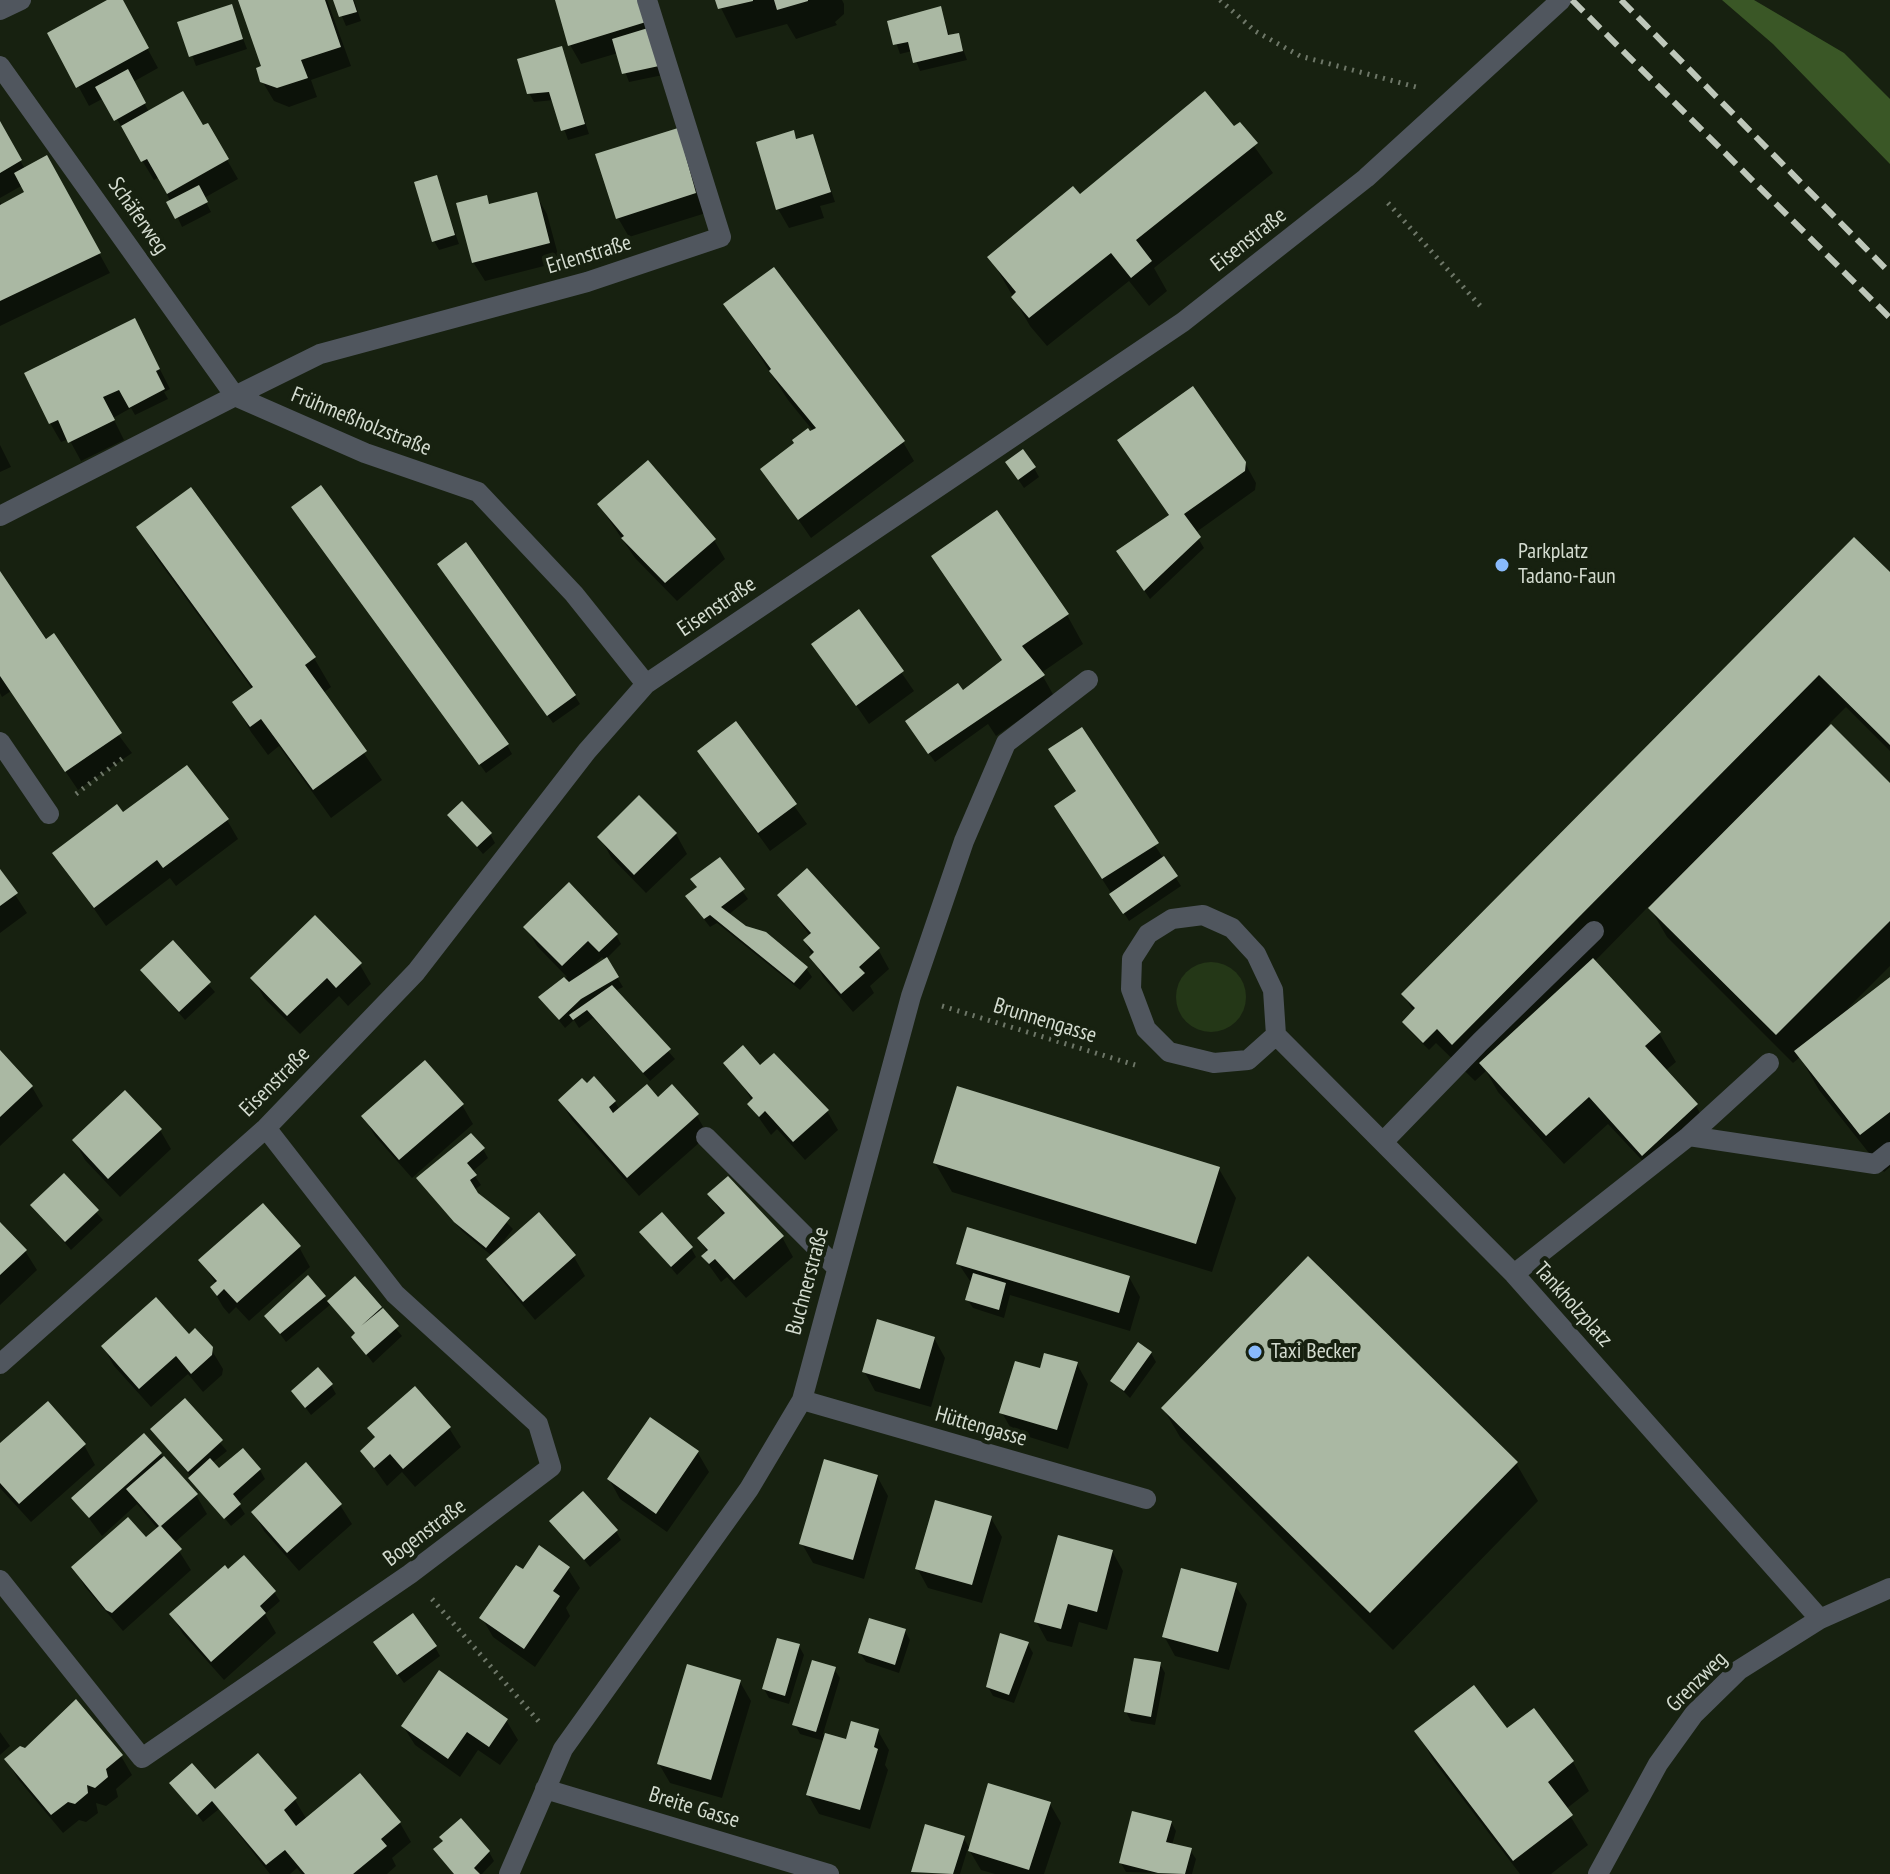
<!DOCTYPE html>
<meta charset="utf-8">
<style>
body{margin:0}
canvas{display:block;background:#172110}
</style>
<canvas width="1890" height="1874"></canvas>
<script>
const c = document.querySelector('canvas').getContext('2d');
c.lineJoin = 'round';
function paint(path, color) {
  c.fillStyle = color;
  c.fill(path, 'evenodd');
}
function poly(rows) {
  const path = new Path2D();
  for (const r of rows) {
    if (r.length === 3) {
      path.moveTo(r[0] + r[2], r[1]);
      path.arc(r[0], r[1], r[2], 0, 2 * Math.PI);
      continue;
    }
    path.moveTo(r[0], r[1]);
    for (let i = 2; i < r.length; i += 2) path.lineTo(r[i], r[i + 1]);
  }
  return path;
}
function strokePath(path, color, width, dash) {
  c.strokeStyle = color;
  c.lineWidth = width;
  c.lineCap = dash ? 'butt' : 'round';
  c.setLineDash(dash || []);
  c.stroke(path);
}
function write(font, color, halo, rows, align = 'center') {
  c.font = font + ' "PT Sans Narrow",sans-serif';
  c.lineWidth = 8;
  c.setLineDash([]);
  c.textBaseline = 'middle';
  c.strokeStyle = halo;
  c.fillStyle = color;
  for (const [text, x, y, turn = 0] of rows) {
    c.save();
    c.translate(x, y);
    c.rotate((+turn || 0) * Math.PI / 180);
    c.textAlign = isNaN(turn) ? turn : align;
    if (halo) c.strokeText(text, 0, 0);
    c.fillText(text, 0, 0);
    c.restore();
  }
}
paint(poly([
 [1211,997,35]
]), '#243717');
paint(poly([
 [1722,0,1754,0,1844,53,1890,99,1890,164,1773,44]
]), '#3a5726');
paint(poly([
 [111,0,121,0,158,68,133,82,149,112,202,128,207,125,238,179,204,198,211,212,182,227,159,177,154,180,104,98,89,106,50,34],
 [244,0,327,0,351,66,311,80,317,97,289,107,274,101,262,81,263,67],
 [335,0,354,0,361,21,346,26],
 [557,0,643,0,663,75,629,82,618,53,581,64,570,45],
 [717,0,842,0,844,4,844,14,835,22,837,25,796,39,787,24,736,38],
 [231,7,247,49,196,66,180,23],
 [940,8,950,37,958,35,967,60,920,71,912,51,900,54,889,22],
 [561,48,589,134,568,140,554,100,534,102,529,93],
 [0,125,25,169,46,157,110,273,0,326,0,202,2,206,27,194,23,185,0,198],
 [1239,125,1273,173,1154,268,1167,291,1149,306,1129,281,1047,346,1030,326,990,257,1080,197],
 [677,131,706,213,629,237,618,218],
 [793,132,798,141,813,136,835,202,820,206,824,218,789,228,778,209],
 [436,178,459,244,439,250,434,241],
 [536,195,547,214,560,262,485,281,473,262,486,198,491,206],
 [726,304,903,442,914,461,811,538,763,469,814,432,788,400],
 [145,340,170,389,164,392,168,399,135,415,131,408,113,418,124,440,81,461,69,439,61,442,50,423],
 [1119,440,1245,463,1256,483,1255,490,1195,533,1204,548,1150,599,1124,561,1170,517],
 [0,445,11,467,0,472],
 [1034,468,1039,477,1024,488,1013,472],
 [190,490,314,658,331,687,323,693,382,780,331,818,279,746,268,755,251,732,235,703,253,690,155,556,139,527],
 [599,505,714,540,725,559,677,601,635,558],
 [299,516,507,745,512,754,486,773],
 [933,557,1067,615,1083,644,1041,673,1054,696,996,736,988,724,935,762,912,730,968,700,1003,662],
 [445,573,575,696,580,704,553,723],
 [1890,575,1890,751,1846,707,1828,725,1890,786,1890,966,1847,1009,1890,979,1890,1167,1884,1172,1819,1090,1800,1057,1793,1063,1667,937,1649,906,1594,962,1659,1033,1676,1062,1665,1071,1696,1106,1707,1125,1655,1174,1608,1124,1564,1164,1498,1092,1486,1071,1475,1081,1436,1043,1429,1050,1410,1031,1404,1022,1414,1012,1403,994],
 [0,576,132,753,78,790,11,691,2,697,0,693],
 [859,611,914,691,869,724,814,644],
 [736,724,807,824,770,851,699,752],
 [1081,730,1181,886,1129,921,1068,826,1078,793],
 [639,798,676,834,687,854,646,893,611,857,600,837],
 [123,815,227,820,238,839,176,886,170,878,106,926,55,853],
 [449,815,490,834,495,843,483,854],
 [720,860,748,899,728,915,806,968,812,977,800,990,717,923,710,927,693,905,698,889],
 [0,872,27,913,0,933],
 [780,896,878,949,889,969,870,986,874,993,853,1012,823,977,805,941,810,936],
 [526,927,616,935,621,944,606,959,623,987,615,991,675,1059,650,1081,593,1018,579,1028,574,1020,565,1028,540,997,567,977,537,946],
 [602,957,606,961,590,968],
 [173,943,215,992,185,1020,142,971],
 [360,965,371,984,348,1006,339,996,300,1034,264,998,253,978],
 [0,1052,32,1087,43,1106,0,1146],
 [759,1066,827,1111,838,1130,805,1160,777,1129,771,1135,749,1104,752,1101,744,1087],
 [560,1100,615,1102,620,1110,658,1100,697,1116,708,1135,639,1196,572,1120],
 [462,1105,473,1124,412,1178,375,1136,364,1117],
 [160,1130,171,1149,120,1197,85,1160,74,1140],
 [483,1149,488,1158,472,1172,481,1185,474,1190,513,1229,498,1248,539,1215,574,1257,585,1276,535,1320,500,1278,489,1259,492,1256,462,1231,418,1178],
 [935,1163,1219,1169,1236,1198,1212,1272,952,1192],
 [64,1176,103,1220,71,1250,32,1205],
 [710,1195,782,1237,793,1257,746,1298,727,1277,721,1282,703,1257,708,1253,699,1239,724,1217],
 [0,1225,25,1251,37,1270,0,1305],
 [642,1233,691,1248,696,1257,677,1275],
 [299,1247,310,1267,249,1321,236,1307,229,1314,223,1307,212,1288,216,1284,201,1260],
 [958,1263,1129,1277,1140,1297,1130,1331,1010,1295,1004,1318,973,1308,967,1299,972,1284],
 [354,1279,402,1336,373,1363,353,1337,356,1335,331,1304,286,1342,267,1317,324,1297,328,1303],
 [189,1337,211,1349,223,1369,222,1375,203,1392,188,1374,151,1407,114,1366,103,1346],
 [934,1338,945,1358,931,1407,875,1391,864,1371],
 [1151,1353,1156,1362,1130,1398,1113,1381],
 [1077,1364,1088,1384,1068,1449,1013,1432,1002,1413,1041,1370],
 [331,1385,336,1394,311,1415,293,1391],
 [185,1401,227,1451,212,1463,219,1471,260,1470,265,1479,238,1503,245,1514,231,1526,153,1430],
 [1163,1408,1516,1463,1538,1501,1393,1650,1180,1437],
 [651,1420,698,1453,709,1472,667,1532,620,1499,609,1479],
 [369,1428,449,1428,461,1447,415,1487,402,1472,387,1486,362,1451,376,1439],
 [84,1445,95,1465,31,1522,0,1488,0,1446],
 [160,1454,196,1495,207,1514,174,1543,191,1570,123,1631,85,1587,74,1568,146,1540,158,1529,137,1504,102,1536,74,1498],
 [877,1476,888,1496,864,1579,813,1563,802,1544],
 [340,1505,352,1524,299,1571,264,1531,253,1512],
 [991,1518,1002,1537,982,1603,928,1588,917,1568],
 [552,1521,616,1531,621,1540,590,1567],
 [1112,1551,1123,1571,1107,1630,1079,1622,1072,1647,1047,1641,1036,1621],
 [568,1569,580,1588,566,1608,570,1616,535,1667,493,1637,482,1618,523,1572],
 [228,1572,274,1592,280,1601,265,1614,276,1633,224,1680,183,1634,172,1615],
 [1235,1585,1247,1604,1229,1670,1175,1656,1164,1636],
 [905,1631,910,1640,899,1673,866,1662,860,1653],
 [1028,1644,1033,1653,1014,1703,993,1696,988,1687],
 [799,1646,804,1655,789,1704,769,1698,764,1689],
 [435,1647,440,1656,404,1683,381,1652],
 [1160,1664,1165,1673,1155,1725,1131,1721,1126,1712],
 [834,1669,840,1678,823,1734,848,1742,878,1731,889,1750,885,1765,888,1770,870,1829,819,1814,808,1795,824,1741,800,1734,795,1725],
 [740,1682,751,1701,722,1798,670,1783,659,1764],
 [1533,1711,1573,1762,1589,1791,1566,1809,1588,1845,1551,1874,1520,1874,1433,1760,1417,1731,1506,1731],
 [506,1720,518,1740,500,1765,478,1750,460,1777,415,1745,403,1726],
 [0,1732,10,1746,0,1755],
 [121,1756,132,1775,116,1789,118,1797,106,1806,96,1803,98,1813,86,1822,79,1820,63,1833,18,1779,7,1760],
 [172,1783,295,1800,307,1820,400,1823,411,1842,392,1858,396,1866,387,1874,302,1874,297,1868,290,1874,270,1874,219,1809,203,1822],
 [1050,1804,1061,1823,1044,1874,995,1874,981,1870,968,1848,960,1874,913,1872,927,1827,963,1837,970,1849],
 [1171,1822,1176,1831,1172,1845,1190,1850,1196,1859,1192,1874,1126,1872,1121,1863],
 [435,1849,489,1852,494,1861,482,1874,454,1874]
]), '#0007');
paint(poly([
 [107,0,123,0,149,48,76,88,47,33],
 [238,0,325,0,341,47,301,60,308,78,277,88,260,82,256,68,261,66],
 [333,0,353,0,357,12,339,17],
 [555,0,639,0,646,22,568,46],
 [715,0,753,0,753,1,718,9],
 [774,0,808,0,808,1,777,10],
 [232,4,243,39,189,57,177,22],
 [941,6,948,35,959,33,963,51,913,63,908,42,893,45,887,21],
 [648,28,659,66,622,74,612,39],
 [562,46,585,124,561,131,549,92,527,94,517,59],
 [128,69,146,103,114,121,95,87],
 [183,91,203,125,208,123,229,159,167,194,147,159,141,162,121,126],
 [1205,91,1234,126,1240,122,1258,143,1136,240,1152,261,1131,278,1111,253,1029,318,1011,297,1016,292,987,257,1073,186,1080,194],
 [0,121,22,160,0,173],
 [678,128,696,193,616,219,595,154],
 [794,130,796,139,813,134,831,192,776,210,756,142],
 [47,155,101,253,0,301,0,205,24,192,14,173],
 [437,175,455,235,432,242,414,182],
 [199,185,208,202,175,219,166,202],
 [537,192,550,243,472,263,456,203,487,195,489,204],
 [774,267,905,441,798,520,760,469,794,443,792,440,808,428,810,431,816,428,769,371,771,369,723,304],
 [135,318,160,369,156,371,165,389,129,408,119,390,103,397,115,420,68,443,58,420,49,424,24,373],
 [1193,386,1246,462,1245,471,1184,514,1201,537,1144,591,1116,551,1169,515,1117,440],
 [1023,449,1036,467,1018,480,1005,462],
 [648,460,716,539,665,583,621,538,624,536,597,504],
 [321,485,509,744,479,765,291,507],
 [191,487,316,657,305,665,367,751,313,790,261,719,250,727,232,702,253,687,136,527],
 [997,510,1069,614,1022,646,1045,675,928,754,905,721,958,683,963,690,1002,660,931,556],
 [1854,537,1890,572,1890,745,1819,675,1452,1045,1437,1029,1423,1043,1402,1022,1415,1008,1401,994],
 [466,542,576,695,547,716,437,564],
 [0,571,46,639,54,633,122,733,65,772,0,676],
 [859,609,904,671,856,706,811,644],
 [736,721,797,804,758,833,697,751],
 [1831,724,1890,783,1890,921,1776,1035,1648,908],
 [1082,727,1159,843,1102,879,1054,806,1076,791,1048,749],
 [187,765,229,819,163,868,157,860,94,908,52,853,117,804,123,812],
 [639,795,677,833,634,875,597,837],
 [462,801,492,833,477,847,447,815],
 [1164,856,1178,876,1123,914,1109,894],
 [720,857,745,889,721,907,746,926,766,932,808,967,794,983,710,915,704,919,685,896,697,887,690,879],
 [807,868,880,948,859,967,865,973,841,994,809,957,814,952,803,940,811,933,777,895],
 [0,869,18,893,0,906],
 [569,882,618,934,599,952,588,941,562,966,523,927],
 [315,915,362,963,336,988,327,978,287,1016,250,978],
 [173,940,211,982,179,1012,140,970],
 [607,957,619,977,581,999,559,1020,538,997,564,977,569,982],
 [1593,958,1661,1032,1645,1046,1698,1104,1642,1156,1589,1097,1546,1136,1479,1063],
 [1890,977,1890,1112,1860,1135,1794,1051],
 [612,985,671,1049,643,1073,587,1010,573,1020,569,1015],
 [743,1045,760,1065,774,1053,829,1110,793,1142,765,1111,759,1117,747,1104,753,1098,723,1063],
 [0,1050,33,1086,0,1117],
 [425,1060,464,1104,399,1160,361,1116],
 [594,1076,616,1101,609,1107,613,1113,647,1084,658,1097,672,1084,699,1114,627,1178,558,1100,582,1078,587,1083],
 [957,1086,1220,1167,1196,1244,933,1163],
 [125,1090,162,1129,108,1179,72,1140],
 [471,1133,485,1148,467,1163,477,1175,470,1180,478,1193,510,1218,486,1248,454,1222,416,1178],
 [64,1173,99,1210,65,1242,30,1205],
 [728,1176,784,1236,734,1280,715,1259,709,1264,701,1256,708,1250,697,1238,725,1213,707,1194],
 [263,1203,301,1246,237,1303,224,1289,217,1296,210,1287,217,1281,198,1260],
 [539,1212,576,1255,523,1302,486,1259],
 [662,1212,693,1247,671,1267,639,1232],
 [0,1222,27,1250,0,1275],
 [967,1227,1130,1276,1119,1313,956,1264],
 [1308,1256,1518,1462,1370,1613,1161,1408],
 [973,1273,1006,1283,999,1310,965,1300],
 [308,1275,326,1296,280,1334,264,1316],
 [355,1276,382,1307,361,1326,383,1308,399,1326,366,1355,351,1337,355,1333,327,1301],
 [156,1297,189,1334,195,1328,213,1347,212,1355,191,1374,176,1356,139,1389,101,1346],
 [877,1319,935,1337,920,1389,862,1372],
 [1138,1342,1152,1352,1124,1391,1110,1381],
 [1044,1353,1078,1362,1057,1430,999,1413,1015,1361,1040,1368],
 [318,1367,333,1384,305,1408,291,1391],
 [415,1386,451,1427,403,1469,390,1454,374,1468,360,1451,375,1437,367,1428],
 [185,1398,223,1440,188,1472,150,1429],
 [48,1401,86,1444,19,1504,0,1483,0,1443],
 [650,1417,699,1451,656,1514,607,1479],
 [144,1433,162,1453,89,1518,71,1498],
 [243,1448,261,1469,233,1494,241,1504,224,1519,188,1478,210,1458,219,1468],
 [164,1456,198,1494,161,1526,182,1549,112,1613,106,1610,71,1567,128,1517,146,1537,159,1526,126,1489],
 [824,1459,878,1475,853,1560,799,1544],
 [306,1462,342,1504,287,1553,251,1512],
 [583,1491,618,1530,584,1560,549,1521],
 [935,1500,992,1516,972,1585,915,1569],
 [1058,1535,1113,1550,1097,1612,1068,1604,1061,1629,1034,1622],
 [539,1545,570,1567,553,1591,560,1596,524,1649,479,1618,516,1565,523,1569],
 [244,1555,276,1591,260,1606,266,1613,211,1662,169,1614,225,1565,228,1569],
 [1181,1568,1237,1583,1218,1652,1162,1637],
 [413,1613,437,1646,397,1675,373,1642],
 [869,1618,906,1629,895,1665,858,1653],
 [1000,1633,1029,1642,1009,1695,986,1687],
 [777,1638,800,1644,785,1696,762,1689],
 [1134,1658,1161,1662,1151,1717,1124,1712],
 [812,1660,836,1667,816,1732,792,1725],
 [687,1664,741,1680,711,1780,657,1764],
 [439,1670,508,1719,489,1747,467,1732,448,1759,401,1726],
 [1474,1685,1507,1728,1534,1708,1574,1761,1548,1782,1573,1815,1513,1861,1414,1731],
 [76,1699,123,1755,106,1769,108,1777,95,1788,87,1785,88,1793,75,1804,68,1802,51,1815,4,1759,20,1746,25,1748],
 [851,1721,879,1729,874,1747,878,1749,860,1810,806,1795,825,1733,846,1739],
 [258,1753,297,1798,284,1810,296,1826,360,1773,401,1822,381,1839,387,1846,353,1874,305,1874,285,1850,266,1865,212,1801,197,1815,169,1783,192,1763,215,1789],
 [988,1783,1051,1802,1029,1870,968,1851],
 [1132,1811,1172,1821,1166,1842,1192,1848,1185,1874,1158,1873,1119,1863],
 [461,1818,490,1851,474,1868,480,1874,454,1874,433,1849,443,1841,439,1837],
 [925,1824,965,1836,953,1874,911,1872]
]), '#aab8a3');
strokePath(poly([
 [1220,0,1255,31,1300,56,1416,87],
 [1388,203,1483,309],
 [76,794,123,758],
 [942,1006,1135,1065],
 [432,1599,541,1724]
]), '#6e7768', 5, [2, 6]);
strokePath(poly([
 [0,10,21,0],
 [0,66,235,396,320,354,587,282,721,237,647,0],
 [0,516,235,396,365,453,478,492,574,594,646,684],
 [0,742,49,814],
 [1276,1035,1248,1060,1214,1063,1169,1052,1146,1029,1131,989,1132,959,1148,934,1172,919,1203,915,1232,928,1256,954,1273,990,1276,1035,1514,1274,1820,1619],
 [1689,1136,1769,1063],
 [706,1137,836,1267],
 [1383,1142,1480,1042,1594,931],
 [1514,1274,1689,1136,1875,1164,1890,1152],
 [0,1364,266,1128,416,972,587,751,646,684,1183,322,1366,178,1561,0],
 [802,1400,1146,1499],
 [0,1580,142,1758,410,1574,551,1467,538,1424,395,1294,266,1128],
 [545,1789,829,1874],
 [509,1874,563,1749,749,1489,802,1400,911,996,964,841,1006,743,1088,680],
 [1598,1874,1658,1764,1694,1714,1739,1670,1820,1619,1890,1588]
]), '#50565e', 20);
strokePath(poly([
 [1572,0,1890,318],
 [1621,0,1890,273]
]), '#bec7ba', 6, [16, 8]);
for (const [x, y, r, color] of [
 [1502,565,8,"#89bafc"],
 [1255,1352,8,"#89bafc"]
]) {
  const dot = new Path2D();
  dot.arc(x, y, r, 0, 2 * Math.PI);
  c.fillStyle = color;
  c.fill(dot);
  strokePath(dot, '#172110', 3);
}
write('22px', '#d4dcd0', '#172110', [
 ["Schäferweg",138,216,55],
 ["Eisenstraße",1249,240,-38],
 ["Erlenstraße",589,255,-17],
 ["Frühmeßholzstraße",361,422,22],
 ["Eisenstraße",717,607,-34],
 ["Brunnengasse",1045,1021,17],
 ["Eisenstraße",275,1082,-45],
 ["Buchnerstraße",808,1281,-75],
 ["Tankholzplatz",1573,1305,48],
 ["Hüttengasse",981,1427,16],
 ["Bogenstraße",425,1533,-37],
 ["Grenzweg",1697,1682,-45],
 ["Breite Gasse",694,1808,17]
]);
write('22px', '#d4dcd0', '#172110', [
 ["Parkplatz",1518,552],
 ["Tadano-Faun",1518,577],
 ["Taxi Becker",1271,1352]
], 'left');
</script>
